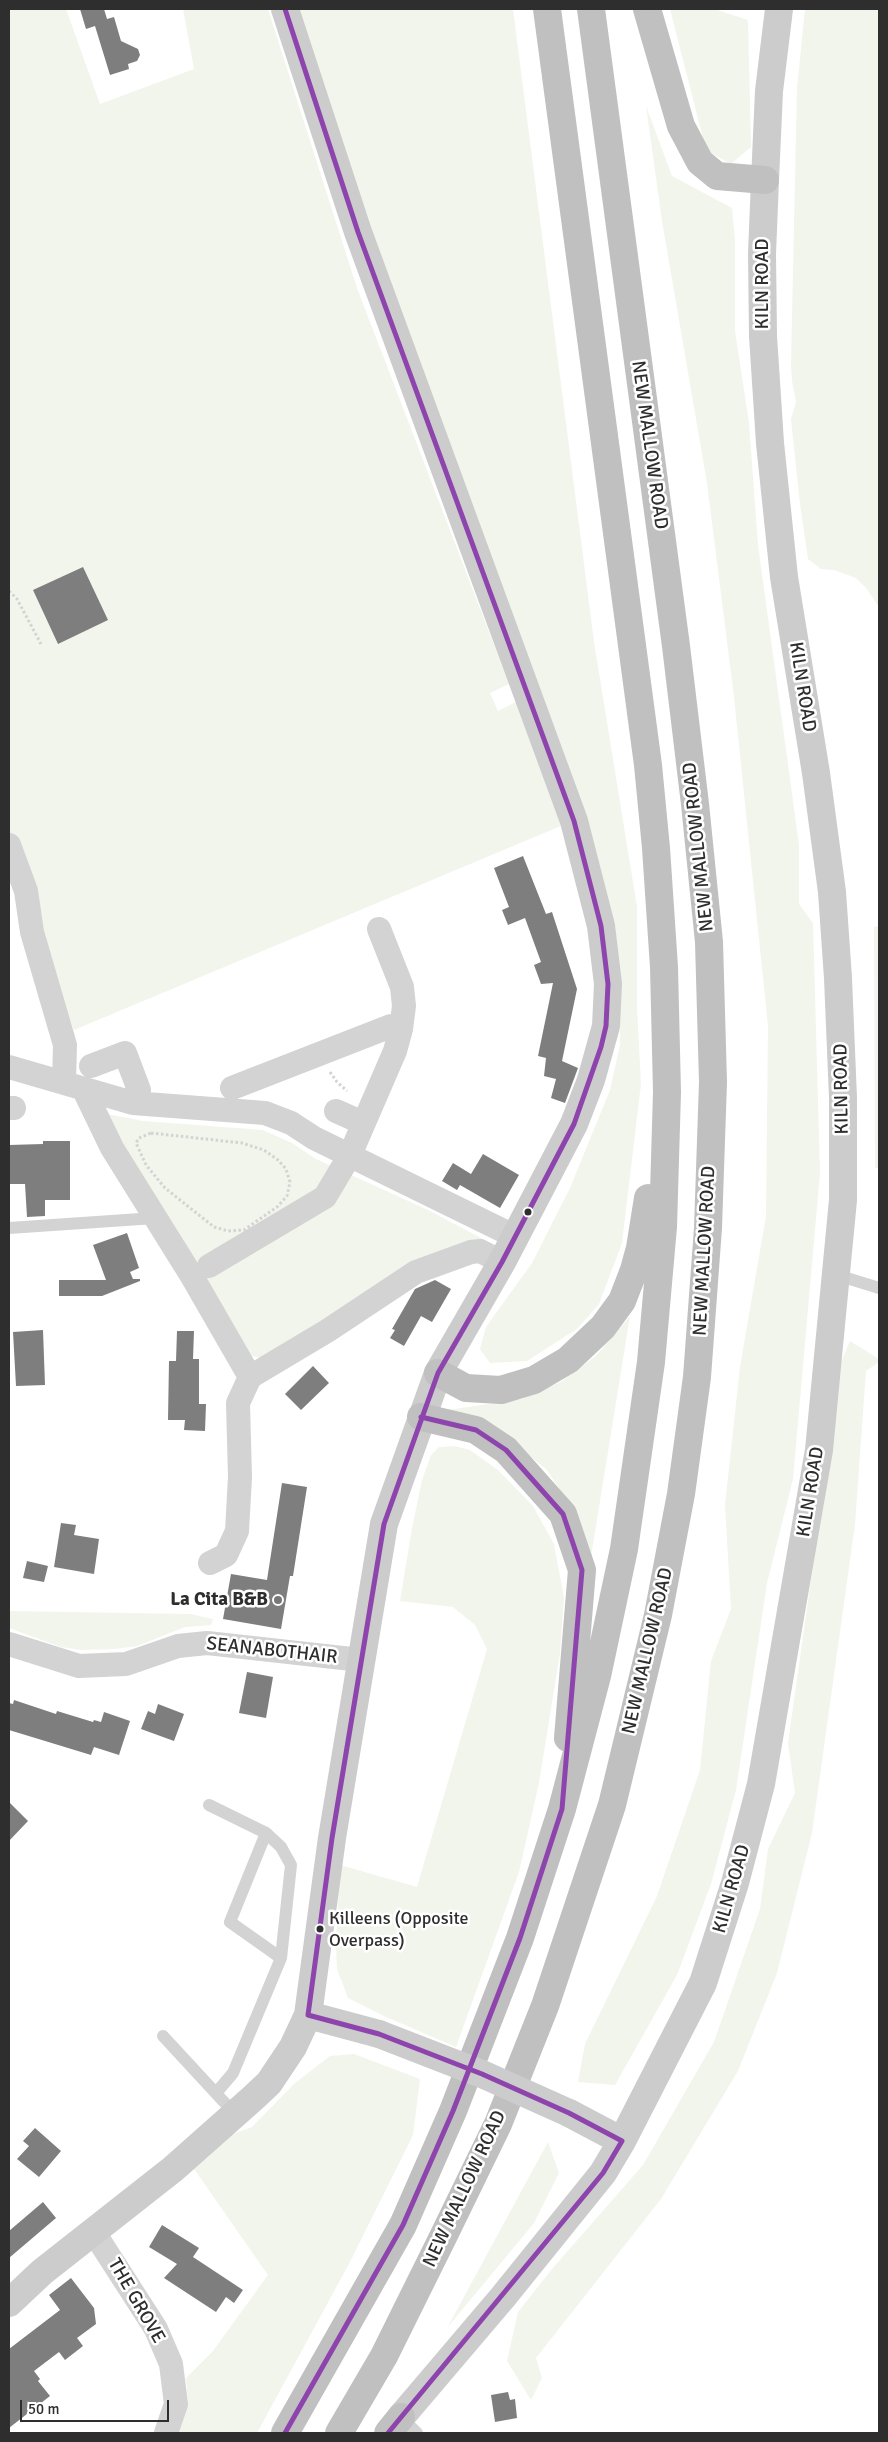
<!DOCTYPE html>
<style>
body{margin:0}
#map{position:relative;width:888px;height:2442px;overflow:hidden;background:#fff;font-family:Signika,sans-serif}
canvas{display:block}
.frame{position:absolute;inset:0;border:10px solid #2e2e2e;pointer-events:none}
.scale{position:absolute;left:20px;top:2400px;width:149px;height:22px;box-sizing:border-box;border:2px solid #2e2e2e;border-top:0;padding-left:6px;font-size:15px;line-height:18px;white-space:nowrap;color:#2e2e2e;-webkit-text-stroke:4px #fff;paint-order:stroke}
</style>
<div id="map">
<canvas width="888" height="2442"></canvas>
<div class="frame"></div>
<div class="scale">50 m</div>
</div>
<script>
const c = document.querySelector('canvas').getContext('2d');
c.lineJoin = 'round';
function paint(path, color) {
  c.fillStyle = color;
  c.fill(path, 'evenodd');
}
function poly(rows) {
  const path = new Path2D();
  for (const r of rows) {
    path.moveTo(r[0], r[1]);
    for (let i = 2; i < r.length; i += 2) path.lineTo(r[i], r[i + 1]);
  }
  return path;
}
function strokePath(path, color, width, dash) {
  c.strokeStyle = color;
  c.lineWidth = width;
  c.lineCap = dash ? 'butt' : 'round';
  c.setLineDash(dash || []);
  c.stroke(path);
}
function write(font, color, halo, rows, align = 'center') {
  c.font = font + ' Signika,sans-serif';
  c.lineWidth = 5;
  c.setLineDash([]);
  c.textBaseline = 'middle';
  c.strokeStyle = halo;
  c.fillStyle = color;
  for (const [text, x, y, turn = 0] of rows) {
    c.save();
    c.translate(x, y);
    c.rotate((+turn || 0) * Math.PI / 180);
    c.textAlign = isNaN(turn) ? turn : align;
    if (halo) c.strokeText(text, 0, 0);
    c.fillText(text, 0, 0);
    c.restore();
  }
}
paint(poly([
 [9,9,66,9,100,104,194,69,183,9,268,9,357,288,509,684,490,693,498,711,516,702,568,823,74,1030,48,962,25,869,9,830],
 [285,9,513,9,594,642,637,907,637,1008,641,1084,622,1243,599,1304,577,1329,527,1361,490,1363,480,1349,486,1327,532,1263,570,1188,610,1090,620,1045,620,994],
 [670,9,714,9,748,20,751,147,731,164,706,150],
 [805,9,879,9,879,607,866,588,856,578,834,570,821,569,808,559,800,504,791,419,796,402,792,381,791,364,797,88],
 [646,106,672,176,732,208,735,241,735,331,749,423,758,545,799,845,799,904,813,923,820,1173,793,1479,767,1583,736,1790,711,1884,677,1975,615,2085,578,2082,585,2044,657,1896,700,1770,711,1661,731,1609,725,1505,740,1367,766,1216,768,1026,734,697,707,483,662,221],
 [879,926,879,1168,875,1168,874,927],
 [102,1113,143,1121,263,1130,292,1143,316,1159,428,1210,485,1240,469,1244,259,1358,244,1353],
 [630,1316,589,1569,568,1502,547,1470,495,1428,448,1410,522,1399,561,1382,596,1356],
 [850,1341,879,1359,879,1362,866,1371,855,1524,812,1833,777,1973,738,2071,661,2199,536,2358,542,2378,531,2400,507,2361,518,2312,552,2269,643,2165,714,2042,760,1909,768,1849,795,1793,788,1743,842,1360],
 [454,1446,470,1450,498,1470,533,1506,554,1544,564,1598,560,1653,539,1783,519,1872,456,2047,386,2017,348,1998,337,1969,336,1946,340,1865,417,1887,487,1649,475,1625,453,1607,400,1601,412,1528,422,1480,431,1455,439,1447],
 [9,1611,190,1614,213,1619,211,1625,185,1627,137,1646,115,1649,81,1650,61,1647,9,1628],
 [354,2054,420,2079,413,2135,350,2262,257,2433,178,2433,188,2401,186,2378,213,2351,268,2275,194,2169,225,2137,252,2127,295,2083,330,2056],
 [548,2142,559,2173,534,2223,447,2328]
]), '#f2f5ec');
paint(poly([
 [80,9,104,9,107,19,114,17,121,41,138,49,140,55,137,61,128,64,129,69,110,75,95,26,86,29],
 [83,567,108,620,58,644,33,590],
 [523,856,546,914,552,912,577,989,562,1061,578,1068,565,1103,551,1098,556,1079,544,1076,546,1058,538,1056,553,983,541,984,534,965,541,962,525,918,508,925,502,910,509,907,494,868],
 [43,1141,70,1141,70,1200,45,1200,45,1216,27,1217,25,1184,9,1184,9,1145,43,1144],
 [483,1154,519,1175,500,1208,460,1185,457,1190,442,1181,453,1163,471,1174],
 [127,1233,139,1268,130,1272,133,1279,140,1279,140,1281,102,1296,59,1296,59,1280,106,1280,93,1245],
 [435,1280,451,1289,432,1322,421,1316,404,1346,390,1338,395,1330,392,1329,415,1289],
 [43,1330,45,1385,16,1386,13,1332],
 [177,1331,194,1331,193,1359,199,1359,199,1404,206,1404,205,1431,184,1430,185,1420,168,1420,169,1361,176,1361],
 [313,1366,329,1383,301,1410,285,1394],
 [282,1483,307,1487,293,1576,290,1576,281,1629,223,1619,231,1574,267,1580],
 [61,1523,76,1525,74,1535,99,1539,94,1574,54,1567],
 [27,1561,48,1566,44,1582,23,1578],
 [247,1672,273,1677,266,1718,239,1713],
 [14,1700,56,1714,57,1711,93,1722,94,1720,101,1722,104,1712,130,1721,119,1755,94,1747,91,1755,9,1730,9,1703,13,1704],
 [158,1704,184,1714,174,1741,141,1729,148,1711,155,1714],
 [9,1802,28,1821,9,1841],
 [35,2128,61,2151,39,2177,17,2159,29,2146,23,2141],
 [43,2202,56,2218,9,2258,9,2231],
 [162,2225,199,2248,193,2257,243,2290,234,2303,226,2297,216,2312,164,2278,177,2264,149,2247],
 [71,2278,94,2308,96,2324,77,2338,83,2346,65,2360,59,2352,34,2371,40,2379,38,2381,50,2396,9,2428,9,2349,60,2310,49,2295],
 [508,2392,510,2400,515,2399,517,2418,495,2422,491,2395]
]), '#7e7e7e');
strokePath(poly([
 [9,591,17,599,41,644],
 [330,1072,337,1082,347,1091],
 [151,1133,242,1143,264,1150,278,1160,286,1169,290,1182,287,1196,277,1207,244,1230,228,1231,214,1227,165,1188,146,1165,136,1143,139,1138,151,1133]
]), '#d3d3d3', 3, [2.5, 2.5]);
strokePath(poly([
 [9,1228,155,1218],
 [837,1275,879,1288],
 [209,1805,266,1833,281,1847,291,1865,281,1958,233,2073,216,2093],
 [266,1833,230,1922,281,1958],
 [163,2036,236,2115],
 [401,2417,417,2433]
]), '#d3d3d3', 12);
strokePath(poly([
 [9,845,26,891,32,932,65,1045,64,1083],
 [91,1066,125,1053,139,1090,137,1103],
 [9,1067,133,1103,265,1113,291,1123,314,1138,516,1237],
 [83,1088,112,1148,193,1278,250,1377],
 [232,1088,391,1026,401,1029],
 [9,1108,14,1108],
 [336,1111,363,1123],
 [209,1266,325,1197,350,1155,395,1051,401,1029,404,1006,402,987,379,929],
 [210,1563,226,1555,237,1531,240,1477,238,1403,250,1377,327,1331,416,1272,471,1252,480,1251,502,1262],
 [9,1644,79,1666,126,1664,178,1646,207,1643,361,1660],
 [93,2231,156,2329,171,2364,176,2404,166,2433]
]), '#d3d3d3', 24);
strokePath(poly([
 [308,2015,379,2034],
 [569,2113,622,2141],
 [9,2303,42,2272,173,2169,253,2098,269,2083,293,2047,308,2015,332,1838,384,1524,438,1373,502,1262,574,1124,591,1080,606,1026,608,984,601,926,574,821,358,232,285,9],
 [401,2417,503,2297,603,2173,622,2141,703,1983,735,1883,761,1784,819,1450,843,1200,843,1098,838,978,832,892,816,773,784,577,770,443,763,336,762,254,765,180,769,91,779,9]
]), '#ccc', 28);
strokePath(poly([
 [647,9,681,126,700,162,717,176,765,180],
 [438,1373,466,1388,501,1390,534,1380,568,1360,603,1327,622,1301,634,1270,640,1248,648,1198],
 [421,1417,476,1430,506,1450,563,1514,582,1570,568,1738],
 [285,2433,403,2225,453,2111,520,1938,562,1809,597,1676,624,1549,651,1362,663,1227,667,1092,664,967,656,848,648,765,547,9],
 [339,2433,384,2356,443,2237,498,2124,545,2006,612,1805,658,1615,681,1494,697,1377,708,1228,713,1082,709,942,695,804,676,646,591,9],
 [388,2433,401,2417]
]), '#c0c0c0', 28);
strokePath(poly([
 [379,2034,482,2074,569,2113]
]), '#ccc', 28);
strokePath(poly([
 [285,9,358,232,574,821,601,926,608,984,606,1026,601,1047,574,1124,502,1262,438,1373,384,1524,332,1838,308,2015,379,2034,482,2074,569,2113,622,2141,603,2173,388,2433],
 [285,2433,403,2225,453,2111,520,1938,562,1809,582,1570,563,1514,506,1450,476,1430,421,1417]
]), '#8e44ad', 5);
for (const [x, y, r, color] of [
 [528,1212,4.5,"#2e2e2e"],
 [278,1600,5,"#777"],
 [320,1929,4.5,"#2e2e2e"]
]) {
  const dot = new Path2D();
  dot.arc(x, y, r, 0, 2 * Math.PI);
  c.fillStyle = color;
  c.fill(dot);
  strokePath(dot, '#fff', 2);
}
write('18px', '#2e2e2e', '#fff', [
 ["Killeens (Opposite",329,1919],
 ["Overpass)",329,1941]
], 'left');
write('19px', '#2e2e2e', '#fff', [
 ["KILN ROAD",763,284,-90],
 ["NEW MALLOW ROAD",649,445,82],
 ["KILN ROAD",802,687,81],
 ["NEW MALLOW ROAD",699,847,-96],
 ["KILN ROAD",842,1089,-91],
 ["NEW MALLOW ROAD",705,1251,-87],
 ["KILN ROAD",811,1492,-81],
 ["SEANABOTHAIR",272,1651,6],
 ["NEW MALLOW ROAD",648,1651,-77],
 ["KILN ROAD",732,1889,-74],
 ["NEW MALLOW ROAD",465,2189,-65],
 ["THE GROVE",136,2301,60]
]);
write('bold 19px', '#2e2e2e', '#fff', [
 ["La Cita B&B",268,1600]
], 'right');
</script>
